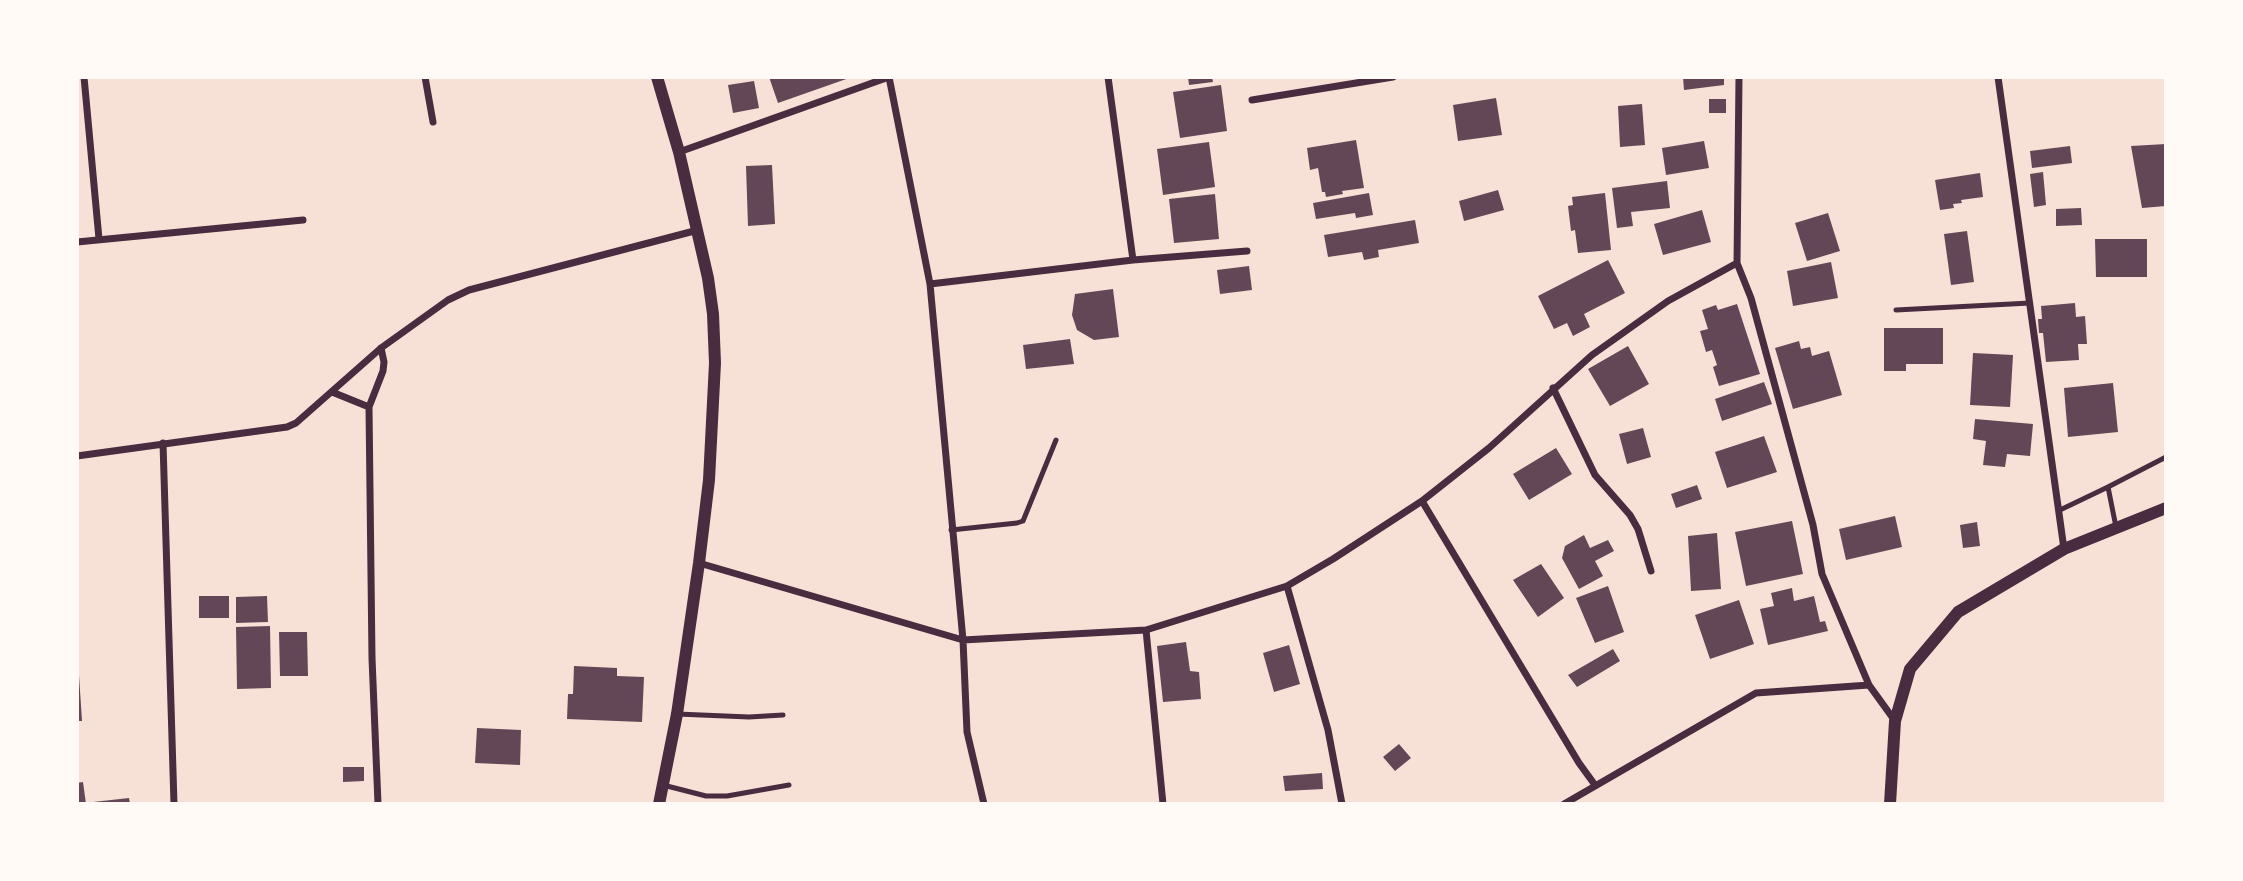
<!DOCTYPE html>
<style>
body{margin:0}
#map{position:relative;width:2243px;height:881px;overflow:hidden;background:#f7e1d7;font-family:"PT Sans Narrow",sans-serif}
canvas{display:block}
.frame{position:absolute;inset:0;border:79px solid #fffaf5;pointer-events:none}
</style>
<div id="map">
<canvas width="2243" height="881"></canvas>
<div class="frame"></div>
</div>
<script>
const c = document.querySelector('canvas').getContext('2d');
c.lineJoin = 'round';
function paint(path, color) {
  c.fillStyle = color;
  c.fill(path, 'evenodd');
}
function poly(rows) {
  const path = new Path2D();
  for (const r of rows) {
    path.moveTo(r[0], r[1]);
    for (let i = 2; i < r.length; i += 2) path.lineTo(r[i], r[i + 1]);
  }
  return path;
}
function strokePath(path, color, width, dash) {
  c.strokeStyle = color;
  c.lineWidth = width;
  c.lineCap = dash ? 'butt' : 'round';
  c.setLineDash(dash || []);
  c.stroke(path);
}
paint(poly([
 [769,77,852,77,778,103],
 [1188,77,1212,77,1213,82,1189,85],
 [1683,77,1724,77,1724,85,1684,90],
 [754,81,759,108,733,113,728,85],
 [1221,85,1227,131,1180,138,1173,92],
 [1496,98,1502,135,1458,141,1453,105],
 [1709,99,1726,99,1726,113,1709,113],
 [1642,104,1645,145,1620,147,1618,106],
 [1356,140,1364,188,1342,191,1343,194,1326,197,1325,192,1322,192,1318,168,1310,170,1307,148],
 [1704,141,1709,168,1666,175,1662,148],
 [1209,142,1215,187,1163,195,1157,149],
 [2166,144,2166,206,2142,208,2131,146],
 [2070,146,2072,163,2032,168,2030,151],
 [772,165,775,224,748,226,746,166],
 [2043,172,2046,205,2034,207,2030,174],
 [1980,173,1983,197,1961,200,1962,203,1953,204,1954,208,1940,210,1935,180],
 [1667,181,1670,208,1631,212,1633,226,1617,228,1612,188],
 [1498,190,1504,210,1464,221,1459,201],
 [1369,193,1373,215,1356,218,1355,213,1316,219,1313,203],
 [1605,193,1611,250,1578,253,1575,230,1571,231,1568,206,1573,205,1572,197],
 [1215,194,1219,239,1174,243,1169,199],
 [2081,208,2082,225,2056,226,2056,209],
 [1702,210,1711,242,1663,255,1654,224],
 [1828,213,1840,251,1807,261,1795,223],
 [1415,220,1419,243,1378,250,1379,257,1364,260,1362,252,1328,257,1324,235],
 [1967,231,1974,282,1951,285,1944,234],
 [2095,239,2147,239,2147,277,2096,277],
 [1608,260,1625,293,1584,314,1590,327,1573,336,1567,323,1554,329,1538,296],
 [1831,262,1838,298,1793,306,1787,271],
 [1249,266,1252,290,1220,294,1217,270],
 [1113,289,1119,337,1094,340,1077,330,1072,315,1075,294],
 [2075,303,2076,317,2085,316,2087,344,2078,344,2079,360,2046,362,2043,333,2039,333,2038,319,2042,319,2041,306],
 [1737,304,1760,374,1719,386,1713,367,1717,365,1712,350,1706,352,1700,331,1708,329,1702,310,1716,305,1718,310],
 [1884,328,1943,328,1943,364,1906,364,1906,371,1884,371],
 [1070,339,1074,364,1026,369,1023,345],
 [1799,341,1801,349,1810,347,1812,356,1829,351,1842,395,1793,409,1775,348],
 [1628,346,1649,384,1610,406,1588,369],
 [1973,353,2013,355,2010,407,1970,405],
 [1764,382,1772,404,1722,421,1715,399],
 [2113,383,2118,432,2068,437,2064,388],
 [1975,419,2033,424,2030,456,2007,454,2005,467,1983,465,1986,441,1973,439],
 [1643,428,1651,457,1627,464,1619,434],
 [1764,436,1777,472,1727,488,1715,452],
 [1556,448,1572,474,1529,500,1513,474],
 [1697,485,1702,499,1676,508,1671,494],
 [1895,516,1902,547,1846,560,1839,529],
 [1792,521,1803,574,1746,586,1735,532],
 [1977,522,1980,546,1963,548,1960,525],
 [1717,533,1721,589,1691,591,1688,536],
 [1584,535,1590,548,1608,540,1614,551,1595,561,1603,576,1579,589,1562,558,1565,546],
 [1541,564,1564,598,1538,617,1513,580],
 [1608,586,1624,632,1595,643,1576,598],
 [1792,588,1794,601,1814,596,1820,622,1825,621,1828,631,1768,645,1760,609,1774,606,1771,593],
 [199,596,229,596,229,618,199,618],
 [267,596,268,622,236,623,236,597],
 [1739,600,1754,644,1710,659,1695,615],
 [270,626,271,688,237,689,236,627],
 [279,632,307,632,308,676,280,676],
 [1186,642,1190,671,1199,672,1201,699,1163,702,1157,646],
 [1289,645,1300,684,1274,692,1263,653],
 [1613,649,1620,661,1577,687,1568,675],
 [574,666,617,668,617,676,644,677,642,722,567,719,568,694,573,694],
 [77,675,79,675,82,721,77,721],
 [477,728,521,730,520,765,475,763],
 [1399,744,1411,758,1395,771,1383,757],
 [343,767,364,767,364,781,343,782],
 [1322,773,1323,789,1285,791,1283,776],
 [83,782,86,804,77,804,77,783],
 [129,798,130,804,93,804,93,802]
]), '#644757');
strokePath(poly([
 [1896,310,2030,303],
 [2060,510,2108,487],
 [2116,527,2108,487,2166,457],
 [951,530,1017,523,1023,521,1056,440],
 [677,714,749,717,783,715],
 [663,785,706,796,727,796,789,785]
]), '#4a2c40', 5);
strokePath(poly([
 [84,77,99,239],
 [425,77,433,122],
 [889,77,930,284,963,640,967,732,984,804],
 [1108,77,1133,260],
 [1739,77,1737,263,1751,298,1769,364,1813,525,1822,574,1869,685,1895,721],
 [1998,77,2064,549],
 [1252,100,1393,77],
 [679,152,889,77],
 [77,242,303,220],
 [930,284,1133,260,1247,251],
 [1553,388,1595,475,1630,515,1638,529,1651,571],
 [332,392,369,407],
 [163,443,174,804],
 [77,456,287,427,296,423,381,348,448,300,469,290,698,230],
 [1422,501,1579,763,1595,785],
 [699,563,963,640,1146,630,1287,586,1333,559,1422,501,1489,448,1592,355,1668,301,1737,263],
 [1287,586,1328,730,1342,804],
 [1146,630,1163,804],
 [378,804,372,658,369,407,383,371,384,362,381,348],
 [1564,804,1756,693,1869,685]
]), '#4a2c40', 7);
strokePath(poly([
 [657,77,679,152,708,278,713,314,715,363,709,480,699,563,677,714,659,804],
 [1890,804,1895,721,1910,669,1958,612,2064,549,2166,508]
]), '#4a2c40', 12);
</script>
